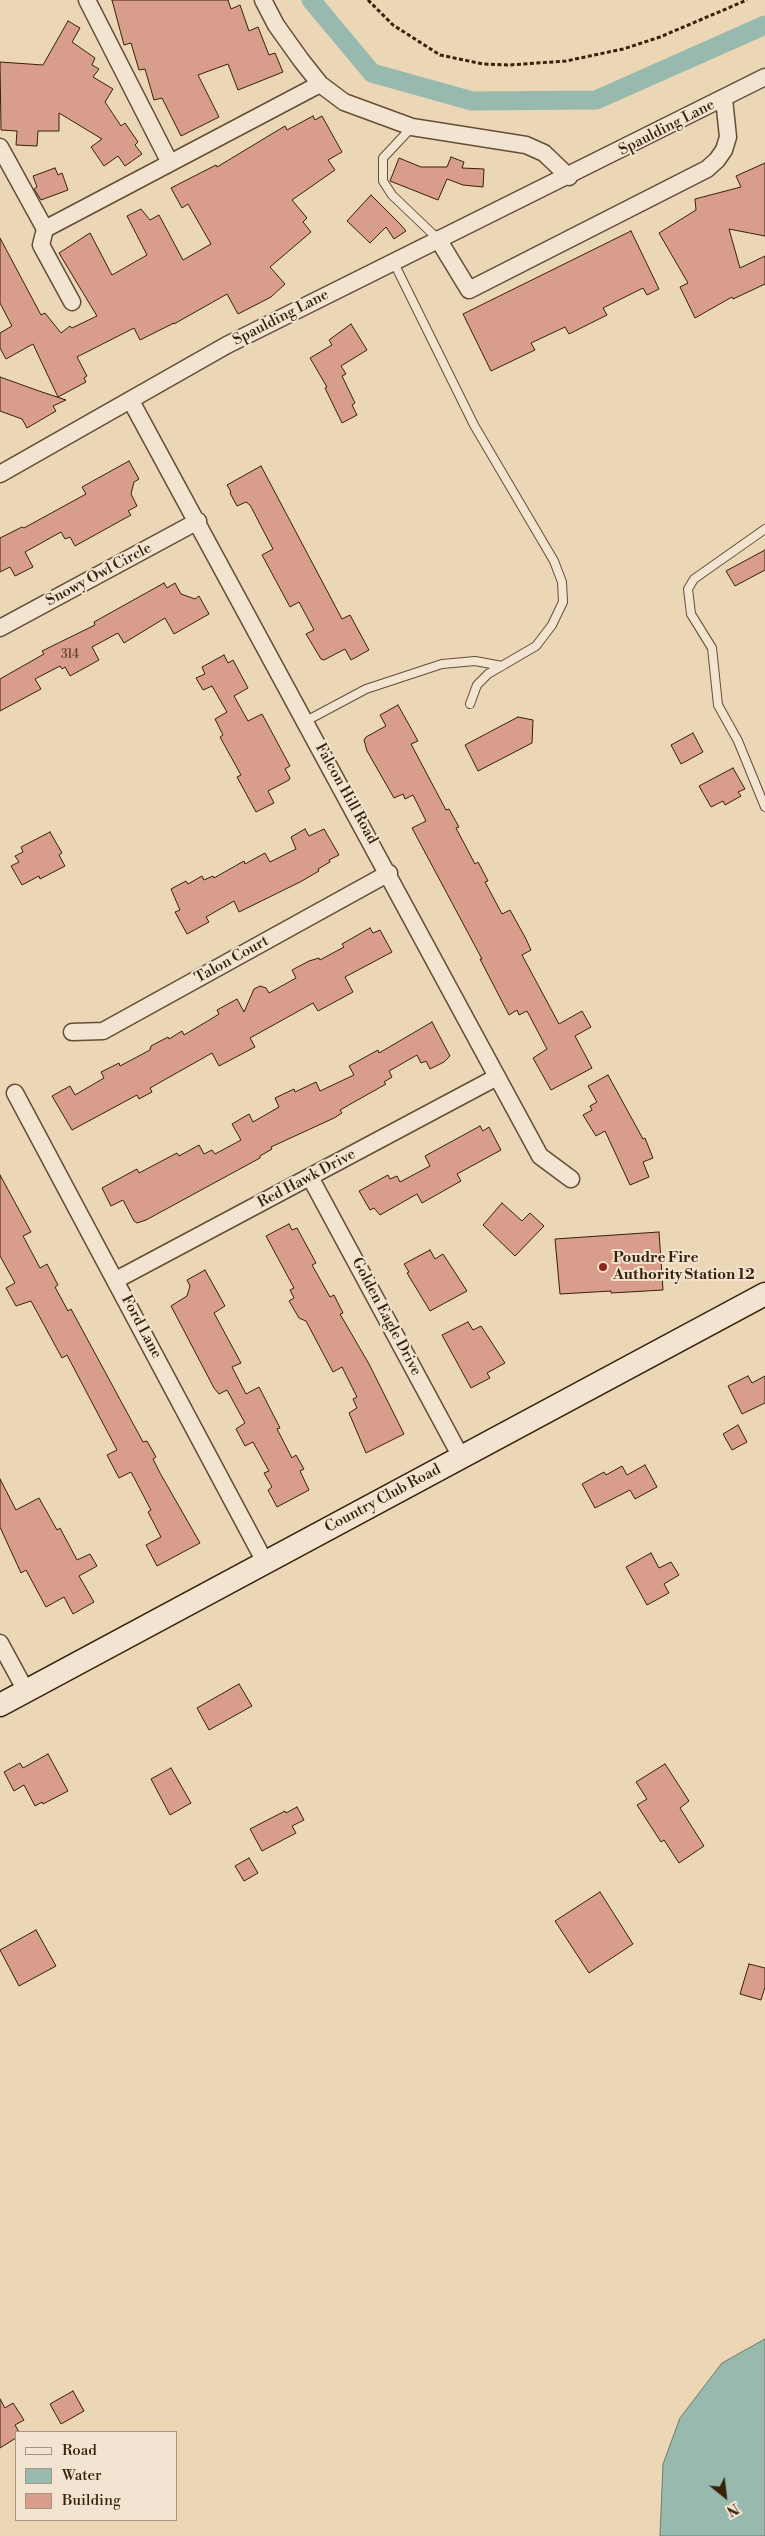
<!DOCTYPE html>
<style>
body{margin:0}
#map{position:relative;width:765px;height:2536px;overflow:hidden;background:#ebd6b6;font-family:"Libre Bodoni",serif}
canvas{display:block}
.legend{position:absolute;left:15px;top:2431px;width:162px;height:90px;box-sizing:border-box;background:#f2e4d0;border:1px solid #a79681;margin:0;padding:6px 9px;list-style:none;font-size:15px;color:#36210a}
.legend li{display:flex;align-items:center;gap:10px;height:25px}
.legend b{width:25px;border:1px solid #a79681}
.north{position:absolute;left:700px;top:2471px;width:50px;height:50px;-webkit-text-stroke:4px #f2e4d0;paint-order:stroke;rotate:151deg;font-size:14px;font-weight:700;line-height:20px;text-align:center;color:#36210a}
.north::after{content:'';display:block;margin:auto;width:18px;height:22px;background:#36210a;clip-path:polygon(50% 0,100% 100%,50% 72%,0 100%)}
</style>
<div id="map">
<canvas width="765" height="2536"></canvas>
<ul class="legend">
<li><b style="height:6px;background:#f2e4d0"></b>Road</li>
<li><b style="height:14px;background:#98b9ae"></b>Water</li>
<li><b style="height:14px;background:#d89e8b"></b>Building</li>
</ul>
<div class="north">N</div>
</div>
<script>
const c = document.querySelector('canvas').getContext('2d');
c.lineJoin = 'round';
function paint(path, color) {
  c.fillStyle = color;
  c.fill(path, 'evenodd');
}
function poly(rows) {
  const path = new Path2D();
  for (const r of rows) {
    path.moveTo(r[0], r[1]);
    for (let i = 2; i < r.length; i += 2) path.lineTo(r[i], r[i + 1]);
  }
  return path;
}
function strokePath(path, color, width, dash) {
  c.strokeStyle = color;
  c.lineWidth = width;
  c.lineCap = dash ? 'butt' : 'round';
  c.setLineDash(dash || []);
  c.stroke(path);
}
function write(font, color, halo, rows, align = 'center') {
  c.font = font + ' "Libre Bodoni",serif';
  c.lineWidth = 4;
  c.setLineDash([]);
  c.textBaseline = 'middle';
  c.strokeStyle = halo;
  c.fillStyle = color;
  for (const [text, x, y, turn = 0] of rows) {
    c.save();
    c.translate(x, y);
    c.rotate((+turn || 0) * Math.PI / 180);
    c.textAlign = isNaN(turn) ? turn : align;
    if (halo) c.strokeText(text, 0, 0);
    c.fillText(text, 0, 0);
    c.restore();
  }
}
const water = poly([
 [765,2339,765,2536,660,2536,663,2464,680,2418,722,2363,765,2339]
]);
paint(water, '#98b9ae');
strokePath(water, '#717c6c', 1);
strokePath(poly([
 [311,0,372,73,472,101,596,100,765,25]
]), '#98b9ae', 19);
const building = poly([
 [112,0,228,0,231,9,240,5,249,31,258,27,269,55,275,53,283,72,238,90,228,64,198,75,219,117,181,136,162,98,154,100,145,69,139,70,131,43,124,45,112,0],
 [68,21,80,28,72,42,95,58,92,65,99,69,93,77,113,89,105,102,121,126,125,123,138,142,135,145,142,154,125,166,118,156,104,166,91,147,102,139,59,113,59,131,38,131,37,146,16,145,17,131,1,130,0,62,43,65,68,21],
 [313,116,315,120,322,116,342,152,328,160,335,170,292,200,307,218,303,222,311,232,270,267,285,284,271,297,238,314,227,294,174,324,174,323,140,340,134,328,77,357,87,376,84,378,86,382,58,397,33,344,6,359,0,348,0,333,12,326,0,303,0,238,41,315,45,313,61,333,70,326,72,328,97,316,59,253,90,233,112,275,147,255,127,216,141,209,150,220,159,215,183,260,211,244,188,204,182,208,171,188,216,165,217,167,285,126,287,130,313,116],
 [451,157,464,162,462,168,484,169,483,187,463,185,447,179,438,200,390,181,399,158,421,167,447,167,451,157],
 [765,163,765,236,729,229,740,268,765,256,765,284,733,299,732,297,695,318,680,287,688,283,659,233,696,210,695,199,741,187,736,176,765,163],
 [55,168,58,175,62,173,68,190,41,200,34,189,37,187,33,176,55,168],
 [371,195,400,224,406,231,394,239,386,227,370,243,347,221,371,195],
 [631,231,659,289,647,295,643,288,603,308,607,315,569,334,565,327,531,343,535,350,491,371,463,314,631,231],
 [351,324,367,350,341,366,346,374,342,376,355,403,352,405,357,415,342,423,325,388,327,387,310,358,332,345,329,340,351,324],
 [0,377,39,391,66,400,53,406,56,411,27,428,22,419,0,411,0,377],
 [129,461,139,479,134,482,131,494,137,506,128,511,131,515,75,546,70,537,65,539,61,532,25,552,33,567,15,576,10,567,0,572,0,538,22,527,24,528,86,494,82,487,129,461],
 [261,466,342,619,350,615,369,650,351,660,345,649,324,660,321,659,306,634,314,630,299,602,290,607,262,555,273,549,250,505,246,502,237,506,230,493,231,492,227,485,261,466],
 [765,550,765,570,735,586,726,571,765,550],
 [164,583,167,588,175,583,181,594,195,599,199,596,209,614,174,634,165,618,124,643,118,633,92,647,99,660,70,676,65,667,62,669,60,666,35,679,41,689,0,711,0,679,44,654,42,651,95,625,94,622,164,583],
 [224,655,228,663,233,660,248,688,234,696,248,721,262,714,290,766,285,769,290,778,289,780,268,791,274,803,256,812,237,777,241,775,220,737,223,735,215,719,227,712,212,686,203,690,196,678,205,674,202,667,224,655],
 [398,705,418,741,411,744,446,810,449,809,459,827,456,828,475,864,478,862,488,881,485,882,502,914,510,910,526,939,531,950,522,955,559,1024,582,1011,591,1027,575,1036,592,1068,551,1090,533,1058,547,1049,527,1011,519,1015,517,1010,509,1015,480,959,482,959,412,828,426,821,413,795,405,799,403,794,394,798,367,751,364,740,366,737,386,726,380,715,398,705],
 [518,717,533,720,532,743,478,771,465,745,518,717],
 [693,733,703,752,681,764,671,745,693,733],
 [733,768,745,789,738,792,741,796,725,805,723,801,711,807,699,786,733,768],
 [305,829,309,836,324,829,339,855,329,860,330,862,318,869,319,871,300,882,239,912,234,901,206,917,209,922,187,934,175,912,180,910,171,889,186,881,188,884,202,876,204,880,213,876,214,878,244,861,245,864,265,853,270,862,296,849,291,837,305,829],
 [50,832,62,853,59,855,65,866,40,879,39,876,22,885,11,866,19,862,15,856,23,852,21,847,50,832],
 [370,928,373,933,380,930,392,952,345,977,353,992,318,1011,313,1003,250,1038,255,1047,219,1066,212,1053,150,1088,152,1092,139,1099,137,1095,72,1130,52,1096,70,1086,75,1095,104,1078,101,1072,119,1063,120,1066,150,1050,151,1046,168,1037,169,1039,182,1031,184,1035,211,1019,219,1014,217,1010,237,999,244,1012,254,989,260,986,266,988,269,993,296,978,292,970,309,961,319,958,320,960,344,947,342,944,370,928],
 [432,1022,450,1056,444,1062,430,1069,426,1061,421,1063,417,1055,389,1071,392,1077,384,1082,386,1084,340,1110,342,1113,334,1118,271,1147,272,1149,260,1156,260,1158,146,1220,137,1223,134,1221,123,1200,111,1206,102,1188,137,1169,139,1173,177,1153,179,1156,199,1145,204,1154,212,1150,215,1154,241,1140,232,1124,249,1114,253,1122,279,1107,275,1098,294,1089,295,1092,316,1082,320,1091,354,1075,349,1066,378,1050,379,1053,432,1022],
 [608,1075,643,1139,645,1138,653,1158,643,1162,649,1177,630,1185,605,1131,596,1136,583,1115,592,1110,590,1106,597,1102,588,1086,608,1075],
 [480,1126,483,1131,489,1127,501,1150,457,1174,461,1181,422,1203,417,1194,380,1215,374,1208,370,1210,359,1191,388,1175,390,1179,397,1176,400,1182,430,1166,425,1156,480,1126],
 [0,1175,31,1232,23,1236,40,1268,47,1264,58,1285,55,1287,68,1311,71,1309,143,1442,147,1441,156,1457,153,1459,160,1473,200,1543,157,1566,146,1545,161,1537,148,1512,151,1510,131,1472,119,1478,107,1455,117,1450,67,1355,62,1358,31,1301,16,1306,6,1288,15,1283,0,1256,0,1175],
 [502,1203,522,1221,530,1213,544,1226,515,1256,483,1225,502,1203],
 [289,1224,292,1230,297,1228,316,1263,312,1265,330,1297,334,1295,343,1313,340,1314,369,1364,404,1434,366,1453,349,1413,357,1408,353,1399,357,1397,342,1367,333,1372,306,1321,299,1318,289,1301,294,1298,290,1290,294,1288,266,1236,289,1224],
 [659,1232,663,1290,611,1293,611,1291,560,1294,555,1239,659,1232],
 [430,1250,435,1259,443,1254,467,1291,430,1311,407,1273,409,1272,404,1264,430,1250],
 [205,1270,225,1306,214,1313,241,1363,232,1367,246,1394,259,1387,280,1428,277,1429,292,1458,296,1455,304,1469,300,1471,309,1490,277,1507,268,1490,272,1487,264,1473,269,1471,253,1442,245,1446,236,1429,245,1423,227,1390,219,1394,214,1388,171,1306,187,1296,190,1286,187,1280,205,1270],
 [468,1322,473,1330,481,1326,505,1363,487,1373,490,1378,471,1388,442,1335,468,1322],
 [748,1376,752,1383,765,1376,765,1403,742,1414,728,1386,748,1376],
 [738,1425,747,1442,732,1450,723,1434,738,1425],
 [645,1465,657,1487,635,1499,630,1490,595,1508,582,1484,604,1472,606,1475,622,1466,627,1475,645,1465],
 [0,1479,16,1510,39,1498,57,1530,60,1528,77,1560,90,1554,97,1566,79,1576,94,1602,73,1614,64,1597,46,1607,26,1570,21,1573,0,1527,0,1479],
 [651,1553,659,1568,671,1562,679,1575,664,1584,669,1593,647,1605,626,1567,651,1553],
 [239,1684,252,1706,209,1730,197,1708,239,1684],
 [48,1754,68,1791,43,1804,42,1802,35,1806,24,1785,14,1791,4,1772,20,1763,23,1768,48,1754],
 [665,1764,689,1801,680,1808,704,1846,679,1863,664,1840,661,1842,637,1805,647,1799,636,1782,665,1764],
 [171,1768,191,1803,170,1815,151,1779,171,1768],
 [297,1807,304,1820,292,1826,296,1833,262,1851,250,1829,285,1811,286,1813,297,1807],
 [249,1858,258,1873,244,1881,235,1866,249,1858],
 [600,1892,633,1944,589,1973,555,1921,600,1892],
 [36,1930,56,1966,19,1986,0,1950,36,1930],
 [749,1964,765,1968,765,1987,761,2000,740,1994,749,1964],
 [73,2391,84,2411,61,2424,50,2404,73,2391],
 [0,2399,5,2408,13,2403,24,2420,15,2425,19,2432,16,2432,16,2438,0,2448,0,2399]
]);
paint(building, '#d89e8b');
strokePath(building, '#36210a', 1);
const lane = poly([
 [412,127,383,158,383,181,392,195,438,239],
 [393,261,474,425,554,561,562,582,563,602,552,625,536,646,488,674,477,685,470,704],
 [765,529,694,579,688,589,691,614,712,648,718,705,738,741,765,807],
 [306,721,366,689,442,664,475,661,502,666]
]);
const street = poly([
 [87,0,170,163],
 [263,0,276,25,301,60,320,84,344,102,412,127,526,145,544,153,569,177],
 [0,147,45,229],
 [45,229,320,84],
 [45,229,41,245,72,302],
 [438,239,469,290,707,169,717,160,724,150,728,137,724,99],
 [131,401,540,1156,571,1179],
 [0,474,227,345,765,77],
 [0,628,198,521],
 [72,1032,103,1031,389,873],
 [15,1093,265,1562],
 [310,1177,461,1457],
 [116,1280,497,1077],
 [0,1643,26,1691]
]);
const secondary = poly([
 [0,1705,765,1294]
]);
strokePath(lane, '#634e35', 10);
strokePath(street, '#634e35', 19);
strokePath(secondary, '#36210a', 25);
strokePath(poly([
 [368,0,393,25,440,55,483,64,509,65,566,61,623,49,660,37,747,0]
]), '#36210a', 3, [4, 2.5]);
strokePath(lane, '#f2e4d0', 8);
strokePath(street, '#f2e4d0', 16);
strokePath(secondary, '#f2e4d0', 22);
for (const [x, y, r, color] of [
 [603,1267,5,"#8f2418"]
]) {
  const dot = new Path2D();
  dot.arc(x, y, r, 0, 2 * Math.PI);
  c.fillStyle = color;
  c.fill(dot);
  strokePath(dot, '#f2e4d0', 2);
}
write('12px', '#5e402a', null, [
 ["314",70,655]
]);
write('15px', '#36210a', '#f2e4d0', [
 ["Spaulding Lane",667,128,-27],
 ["Spaulding Lane",281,318,-27],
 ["Snowy Owl Circle",99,575,-28],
 ["Falcon Hill Road",346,794,61],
 ["Talon Court",232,960,-29],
 ["Red Hawk Drive",307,1179,-28],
 ["Golden Eagle Drive",386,1317,62],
 ["Ford Lane",141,1327,62],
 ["Country Club Road",383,1499,-28]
]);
write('bold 15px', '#36210a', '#f2e4d0', [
 ["Poudre Fire",613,1258],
 ["Authority Station 12",613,1275]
], 'left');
</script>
